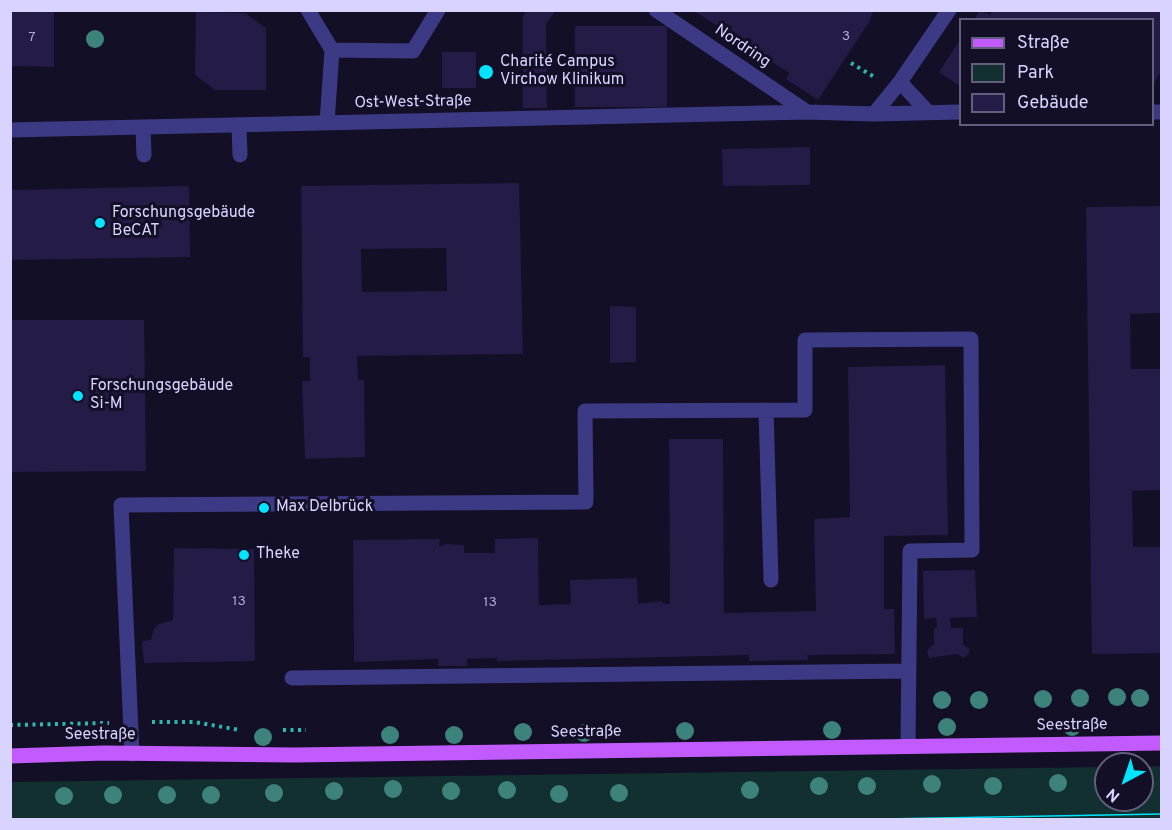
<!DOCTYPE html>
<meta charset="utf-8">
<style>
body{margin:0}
#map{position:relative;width:1172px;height:830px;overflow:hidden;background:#130f26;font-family:Overpass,sans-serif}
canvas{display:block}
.frame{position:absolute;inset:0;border:12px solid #d9d4ff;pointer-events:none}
.legend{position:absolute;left:959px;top:18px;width:195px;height:108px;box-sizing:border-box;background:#130f26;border:2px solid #625e7d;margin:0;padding:8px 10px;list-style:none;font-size:18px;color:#d9d4ff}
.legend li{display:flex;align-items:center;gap:12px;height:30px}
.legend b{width:30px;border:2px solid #625e7d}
.north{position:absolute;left:1094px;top:752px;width:60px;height:60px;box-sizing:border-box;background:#130f26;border:2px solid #625e7d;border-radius:50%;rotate:220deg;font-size:16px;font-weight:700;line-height:24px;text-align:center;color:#d9d4ff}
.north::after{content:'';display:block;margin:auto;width:21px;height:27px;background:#00e5ff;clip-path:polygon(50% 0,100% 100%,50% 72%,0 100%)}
</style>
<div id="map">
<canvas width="1172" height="830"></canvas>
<div class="frame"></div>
<ul class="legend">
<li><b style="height:8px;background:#c25bff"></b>Straße</li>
<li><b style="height:16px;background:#12302f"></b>Park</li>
<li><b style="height:16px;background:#241b47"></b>Gebäude</li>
</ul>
<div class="north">N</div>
</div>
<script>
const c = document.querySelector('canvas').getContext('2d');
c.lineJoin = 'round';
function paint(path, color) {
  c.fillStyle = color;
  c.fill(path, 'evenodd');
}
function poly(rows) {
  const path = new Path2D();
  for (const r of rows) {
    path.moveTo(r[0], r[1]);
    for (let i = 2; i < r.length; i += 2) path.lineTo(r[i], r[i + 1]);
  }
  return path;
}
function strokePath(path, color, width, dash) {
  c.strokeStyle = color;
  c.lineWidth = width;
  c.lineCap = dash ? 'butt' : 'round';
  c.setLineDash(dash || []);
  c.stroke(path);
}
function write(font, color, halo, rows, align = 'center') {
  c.font = font + ' Overpass,sans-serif';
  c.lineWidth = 6;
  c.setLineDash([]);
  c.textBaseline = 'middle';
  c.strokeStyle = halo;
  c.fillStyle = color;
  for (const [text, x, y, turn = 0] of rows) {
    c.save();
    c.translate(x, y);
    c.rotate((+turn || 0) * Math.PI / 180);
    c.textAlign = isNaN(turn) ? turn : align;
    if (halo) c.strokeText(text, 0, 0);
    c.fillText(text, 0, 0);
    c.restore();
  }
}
paint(poly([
 [1161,766,1161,820,10,819,11,782,1106,767,1106,800,1142,800,1142,767]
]), '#12302f');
paint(poly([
 [10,10,54,10,54,67,10,66],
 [527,10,556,10,546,24,547,108,523,108,523,17],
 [693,10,874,10,870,18,871,19,818,100,786,79,789,73],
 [980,10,990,15,993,10,1162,10,1162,71,1154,82,1152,81,1152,20,974,20],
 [196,12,245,13,266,28,266,90,215,90,195,75],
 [575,26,667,26,667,107,575,107],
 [960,40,960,86,939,72],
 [442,52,476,52,476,88,442,88],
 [810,147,810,185,723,186,722,149],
 [519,183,523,354,357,356,358,380,364,380,365,457,305,459,302,381,310,381,310,357,303,357,301,186],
 [446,248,447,291,362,292,361,249],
 [189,186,190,257,10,260,10,190],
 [1162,206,1162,313,1130,314,1131,369,1162,369,1162,490,1132,491,1133,547,1162,547,1162,653,1092,654,1086,207],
 [610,306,636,307,636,362,610,363],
 [10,320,144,320,146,471,10,472],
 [945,365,948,535,884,536,884,609,894,609,895,654,807,655,808,660,749,661,749,655,497,661,497,658,467,659,467,666,438,666,438,659,354,662,353,540,440,539,439,546,444,546,444,544,464,545,464,553,495,553,495,539,538,538,539,605,571,604,570,580,637,578,638,604,662,601,663,604,670,604,669,439,723,439,724,613,816,611,814,519,850,517,848,367],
 [174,548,254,549,255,661,144,663,142,641,151,640,154,629,159,624,173,620],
 [975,570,977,617,950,618,951,628,963,628,963,645,969,648,969,654,963,658,957,654,929,658,927,651,931,646,934,645,934,628,937,628,936,618,924,619,923,571]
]), '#241b47');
strokePath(poly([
 [851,63,876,78],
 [152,722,194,722,240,730],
 [10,725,109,723],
 [283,730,306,730]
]), '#2fb8b0', 4, [3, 4.5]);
strokePath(poly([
 [308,10,332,50,413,51,438,10],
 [656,10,807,112],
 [928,112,900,82,949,10],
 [1152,112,1162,112],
 [874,114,900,82],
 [327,123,332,50],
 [239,125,240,155],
 [143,127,144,155],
 [10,130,807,112,874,114,960,112],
 [766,410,771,580],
 [292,678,907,671],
 [132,754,121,505,586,502,585,411,805,410,805,340,971,339,972,550,910,551,908,746]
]), '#3d3a85', 15);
strokePath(poly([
 [10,756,104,753,294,755,1162,743]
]), '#c25bff', 15);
strokePath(poly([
 [827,820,1162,814]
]), '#00e5ff', 1.5);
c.fillStyle = '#3d827b';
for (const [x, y] of [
 [95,39],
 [1117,697],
 [1080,698],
 [1140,698],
 [1043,699],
 [942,700],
 [979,700],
 [947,727],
 [1072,727],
 [832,730],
 [685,731],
 [523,732],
 [584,733],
 [390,735],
 [454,735],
 [263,737],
 [1058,783],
 [932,784],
 [819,786],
 [867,786],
 [993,786],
 [393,789],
 [507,790],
 [750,790],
 [334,791],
 [451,791],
 [274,793],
 [619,793],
 [559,794],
 [113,795],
 [167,795],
 [211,795],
 [64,796]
]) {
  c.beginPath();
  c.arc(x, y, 9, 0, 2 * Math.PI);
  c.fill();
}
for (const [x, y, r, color] of [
 [486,72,8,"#00e5ff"],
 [100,223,6,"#00e5ff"],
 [78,396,6,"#00e5ff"],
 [264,508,6,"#00e5ff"],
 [244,555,6,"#00e5ff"]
]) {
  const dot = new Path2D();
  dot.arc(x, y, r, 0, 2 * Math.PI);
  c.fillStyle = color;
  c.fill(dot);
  strokePath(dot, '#130f26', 2);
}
write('14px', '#aca6d1', null, [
 ["3",846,37],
 ["7",32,38],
 ["13",239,602],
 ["13",490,603]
]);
write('16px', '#d9d4ff', '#130f26', [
 ["Nordring",742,47,34],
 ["Ost-West-Straße",413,103,-1],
 ["Seestraße",1072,726,-1],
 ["Seestraße",586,733,-1],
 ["Seestraße",100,736]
]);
write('16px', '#d9d4ff', '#130f26', [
 ["Charité Campus",500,63],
 ["Virchow Klinikum",500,81],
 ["Forschungsgebäude",112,214],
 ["BeCAT",112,232],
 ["Forschungsgebäude",90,387],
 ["Si-M",90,405],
 ["Max Delbrück",276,508],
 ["Theke",256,555]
], 'left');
</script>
